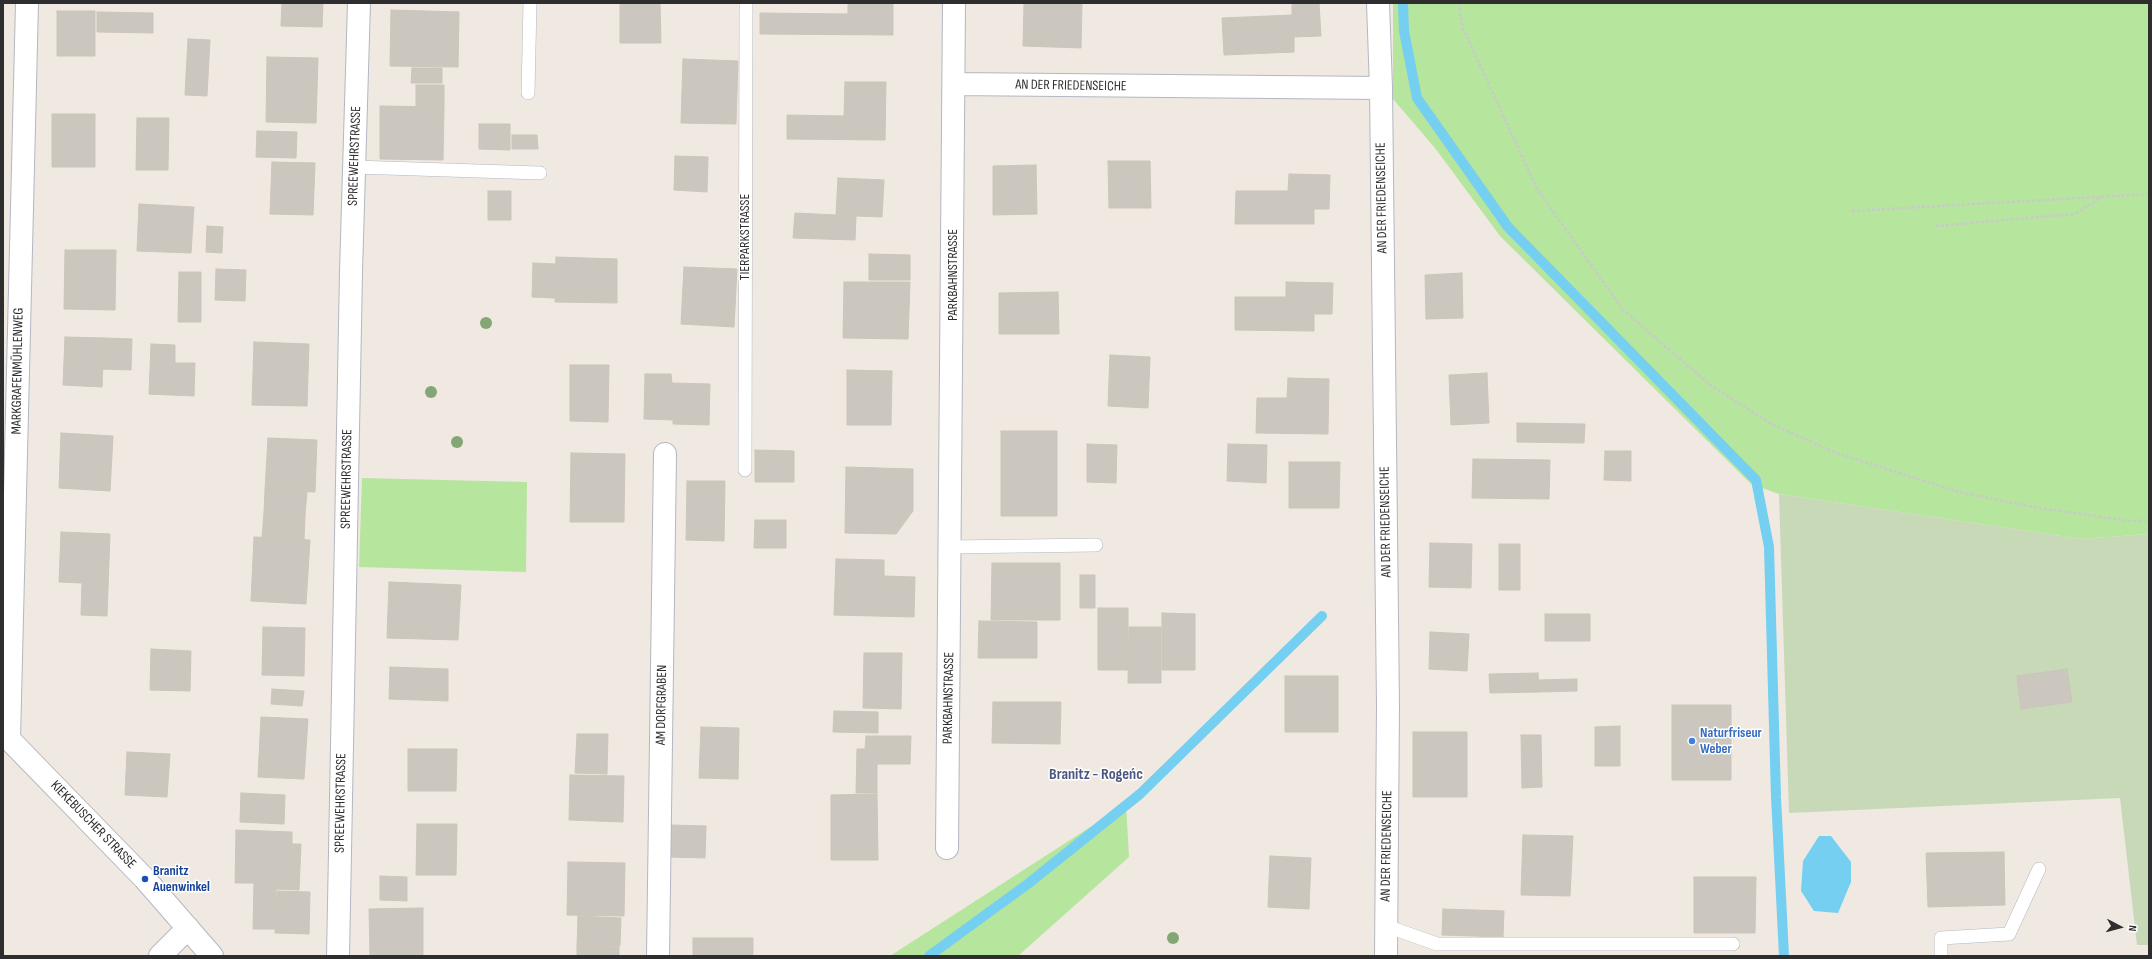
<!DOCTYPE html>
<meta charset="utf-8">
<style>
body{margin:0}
#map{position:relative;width:2152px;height:959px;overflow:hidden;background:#efe9e1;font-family:"Sofia Sans Condensed",sans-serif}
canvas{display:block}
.frame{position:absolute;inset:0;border:4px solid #2e2e2e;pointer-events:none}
.north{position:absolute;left:2100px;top:907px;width:40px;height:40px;-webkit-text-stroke:3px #fff;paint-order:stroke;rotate:96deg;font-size:11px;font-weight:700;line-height:16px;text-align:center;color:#2e2e2e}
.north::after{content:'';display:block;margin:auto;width:14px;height:18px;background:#2e2e2e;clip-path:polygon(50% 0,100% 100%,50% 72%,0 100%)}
</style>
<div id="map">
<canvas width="2152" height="959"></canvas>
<div class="frame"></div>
<div class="north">N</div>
</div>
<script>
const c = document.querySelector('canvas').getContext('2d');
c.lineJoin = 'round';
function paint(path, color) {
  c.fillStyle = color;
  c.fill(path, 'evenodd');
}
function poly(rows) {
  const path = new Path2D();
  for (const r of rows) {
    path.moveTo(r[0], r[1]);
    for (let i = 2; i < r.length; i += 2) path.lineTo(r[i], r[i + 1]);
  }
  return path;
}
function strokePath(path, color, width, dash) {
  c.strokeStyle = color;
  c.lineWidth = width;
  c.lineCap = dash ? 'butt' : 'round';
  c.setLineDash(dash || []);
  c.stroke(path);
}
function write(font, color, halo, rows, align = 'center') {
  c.font = font + ' "Sofia Sans Condensed",sans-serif';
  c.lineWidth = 3;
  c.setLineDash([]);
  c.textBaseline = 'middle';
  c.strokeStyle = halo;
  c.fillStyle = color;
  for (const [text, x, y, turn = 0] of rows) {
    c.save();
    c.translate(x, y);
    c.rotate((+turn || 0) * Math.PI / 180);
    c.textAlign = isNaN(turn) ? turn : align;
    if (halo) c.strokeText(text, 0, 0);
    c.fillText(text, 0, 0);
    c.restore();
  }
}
paint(poly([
 [1393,3,2149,3,2149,534,2081,539,1779,494,1751,484,1500,236,1435,148,1393,99],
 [362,478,527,482,526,572,359,567],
 [1126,804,1129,857,1018,956,890,956]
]), '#b6e59e');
paint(poly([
 [1779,494,2081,539,2149,534,2149,945,2137,945,2120,798,1789,813]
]), '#c8d9b8');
paint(poly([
 [1819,836,1831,836,1851,862,1851,882,1838,913,1814,911,1801,891,1803,861]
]), '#75cff0');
strokePath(poly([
 [1403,3,1404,31,1417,98,1508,227,1756,480,1769,547,1776,797,1784,956],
 [929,956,1029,883,1140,794,1322,616]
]), '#75cff0', 10);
const building = poly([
 [282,3,323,3,322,27,281,26,282,3],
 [620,3,660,3,661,43,620,43,620,3],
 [848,3,893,3,893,35,760,34,760,13,848,14,848,3],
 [1024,3,1082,3,1081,48,1023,46,1024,3],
 [1292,3,1319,3,1321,36,1294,37,1294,52,1224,55,1222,18,1292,15,1292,3],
 [391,10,459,12,458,67,390,66,391,10],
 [57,11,95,11,95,56,57,56,57,11],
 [97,12,153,13,153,33,97,32,97,12],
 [188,39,210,40,207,96,185,95,188,39],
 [267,57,318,58,316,123,266,122,267,57],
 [683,59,738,61,736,124,681,123,683,59],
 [412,68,442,68,442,83,411,83,412,68],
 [845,82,886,82,885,140,787,139,787,115,844,116,845,82],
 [416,85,444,85,444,107,416,107,416,85],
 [380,106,444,107,443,160,380,159,380,106],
 [52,114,95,114,95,167,52,167,52,114],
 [137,118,169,118,168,170,136,170,137,118],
 [479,124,510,124,510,150,479,149,479,124],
 [257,131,297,132,296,158,256,157,257,131],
 [512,135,537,135,538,149,512,149,512,135],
 [675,156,708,157,707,192,674,190,675,156],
 [1108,161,1150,161,1151,208,1109,208,1108,161],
 [272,162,315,163,313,215,270,214,272,162],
 [1036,165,1037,214,993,215,993,166,1036,165],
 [1289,174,1330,175,1329,209,1314,209,1314,224,1235,224,1236,191,1288,191,1289,174],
 [838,178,884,180,882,217,856,216,855,240,793,238,795,213,836,215,838,178],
 [488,191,511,191,511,220,488,220,488,191],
 [139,204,194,207,191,253,137,251,139,204],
 [207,226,223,227,222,253,206,252,207,226],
 [65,250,116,250,115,310,64,309,65,250],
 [869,254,910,255,910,280,869,280,869,254],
 [556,257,617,259,617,303,555,302,556,257],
 [533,263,556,264,555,298,532,297,533,263],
 [684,267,737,269,734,327,681,324,684,267],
 [216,269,246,270,245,301,215,300,216,269],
 [179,272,201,272,201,322,178,322,179,272],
 [1462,273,1463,318,1426,319,1425,275,1462,273],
 [844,282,910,282,908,339,843,338,844,282],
 [1286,282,1333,283,1332,314,1314,314,1314,331,1235,330,1235,297,1286,297,1286,282],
 [1058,292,1059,334,999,334,999,293,1058,292],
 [65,337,104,338,102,387,63,385,65,337],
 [104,338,132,339,131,370,102,369,104,338],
 [254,342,309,344,307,406,252,405,254,342],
 [151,344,175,345,175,363,195,363,194,396,149,394,151,344],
 [1110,355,1150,357,1148,408,1108,406,1110,355],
 [570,365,609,365,608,422,570,421,570,365],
 [847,370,892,371,891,425,847,425,847,370],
 [1487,373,1489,423,1451,425,1449,375,1487,373],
 [645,374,671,374,672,383,710,384,709,425,673,424,673,420,644,419,645,374],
 [1288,378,1329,379,1328,434,1256,433,1257,398,1287,398,1288,378],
 [1517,423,1585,424,1584,443,1517,442,1517,423],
 [1001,431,1057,431,1057,516,1001,516,1001,431],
 [61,433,113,436,110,491,59,488,61,433],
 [268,438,317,440,315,492,265,490,268,438],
 [1087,444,1117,445,1116,483,1087,482,1087,444],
 [1228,444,1267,445,1266,483,1227,481,1228,444],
 [755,450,794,451,794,482,755,482,755,450],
 [1605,451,1631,451,1631,481,1604,480,1605,451],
 [571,453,625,454,624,522,570,522,571,453],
 [1473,459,1550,460,1549,499,1472,498,1473,459],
 [1289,462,1340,462,1339,508,1289,508,1289,462],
 [846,467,913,469,913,511,896,534,845,533,846,467],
 [687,481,725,481,724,541,686,540,687,481],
 [265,490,307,492,305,515,264,513,265,490],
 [264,513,305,515,304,540,262,538,264,513],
 [755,520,786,520,786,548,754,548,755,520],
 [61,532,110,534,107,616,81,615,82,583,59,582,61,532],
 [254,537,310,540,306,604,251,601,254,537],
 [1430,543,1472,544,1471,588,1429,587,1430,543],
 [1499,544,1520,544,1520,590,1499,590,1499,544],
 [836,559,884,560,884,576,915,577,914,617,834,615,836,559],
 [992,563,1060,563,1060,620,991,620,992,563],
 [1080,575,1095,575,1095,608,1080,608,1080,575],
 [389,582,461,585,458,640,387,638,389,582],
 [1098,608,1128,608,1128,670,1098,670,1098,608],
 [1162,613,1195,614,1195,670,1162,670,1162,613],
 [1545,614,1590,614,1590,641,1545,641,1545,614],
 [979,621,1037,622,1037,658,978,658,979,621],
 [263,627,305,628,304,676,262,675,263,627],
 [1129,627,1161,627,1161,683,1128,683,1129,627],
 [1430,632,1469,634,1467,671,1429,669,1430,632],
 [151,649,191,651,190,691,150,690,151,649],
 [864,653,902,653,901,709,863,708,864,653],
 [390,667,448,669,448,701,389,699,390,667],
 [2067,669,2072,702,2021,709,2017,676,2067,669],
 [1538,673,1539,692,1490,693,1489,674,1538,673],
 [1285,676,1338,676,1338,732,1285,732,1285,676],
 [1577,679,1577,691,1539,692,1538,680,1577,679],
 [272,689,304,691,302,706,271,704,272,689],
 [993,702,1061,702,1060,744,992,743,993,702],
 [1672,705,1731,705,1731,780,1672,780,1672,705],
 [834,711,878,712,878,733,833,732,834,711],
 [261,717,308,719,304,779,258,777,261,717],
 [1620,726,1620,766,1595,766,1595,727,1620,726],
 [701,727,739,728,738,779,699,778,701,727],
 [1413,732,1467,732,1467,797,1413,797,1413,732],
 [577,734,608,734,607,774,575,773,577,734],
 [1521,735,1541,735,1542,787,1522,788,1521,735],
 [866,736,911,736,910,764,877,764,877,793,856,793,857,749,865,749,866,736],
 [408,749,457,749,456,791,408,791,408,749],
 [127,752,170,754,167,797,125,795,127,752],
 [570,775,624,776,623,822,569,820,570,775],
 [241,793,285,795,284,824,240,822,241,793],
 [877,794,878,860,831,860,831,795,877,794],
 [417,824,457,824,456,875,416,875,417,824],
 [671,825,706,826,705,858,670,857,671,825],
 [236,830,292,832,292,844,301,844,299,890,276,889,275,929,253,929,254,883,235,883,236,830],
 [1523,835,1573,836,1570,896,1521,895,1523,835],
 [2004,852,2005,905,1928,907,1926,853,2004,852],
 [1270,856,1311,858,1309,909,1268,907,1270,856],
 [568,862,625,863,624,916,567,915,568,862],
 [380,876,407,877,407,901,380,900,380,876],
 [1694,877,1756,877,1755,933,1694,933,1694,877],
 [277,891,310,892,309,934,275,933,277,891],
 [423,908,423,956,370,956,369,909,423,908],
 [1443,909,1504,911,1503,937,1442,935,1443,909],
 [578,916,621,918,620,946,577,946,578,916],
 [693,938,753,938,753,956,693,956,693,938],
 [577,946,619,947,619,956,577,956,577,946]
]);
paint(building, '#cbc7bf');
strokePath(building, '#cbc5ba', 1);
const service = poly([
 [528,93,530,3],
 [354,167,540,173],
 [745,470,746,3],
 [950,547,1096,545],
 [1386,926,1437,944,1733,944],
 [1941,956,1941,938,2009,934,2039,869]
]);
const minor = poly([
 [1378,3,1381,88,1388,706,1386,956],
 [954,84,1381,88],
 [9,739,27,3],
 [947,848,954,3],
 [160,956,188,928],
 [338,956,351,272,359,3],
 [658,956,665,454]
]);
const tertiary = poly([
 [3,733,145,879,212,956]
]);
strokePath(service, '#b4b7c1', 14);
strokePath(minor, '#b4b7c1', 24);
strokePath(tertiary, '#b4b7c1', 24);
strokePath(poly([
 [1459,3,1462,26,1537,189,1623,310,1709,384,1771,424,1836,453,1959,492,2039,508,2130,521,2149,520],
 [1852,211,2149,194],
 [1936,226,2075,214,2102,197]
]), '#c9c9c9', 2.5, [3, 2]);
strokePath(service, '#fff', 13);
strokePath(minor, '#fff', 22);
strokePath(tertiary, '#fff', 22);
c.fillStyle = '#84a574';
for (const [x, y] of [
 [486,323],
 [431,392],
 [457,442],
 [1173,938]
]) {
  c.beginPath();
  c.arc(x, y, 6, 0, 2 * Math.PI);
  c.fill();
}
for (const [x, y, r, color] of [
 [1692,741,4,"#3f7fe0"],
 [145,879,4,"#1a4fb4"]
]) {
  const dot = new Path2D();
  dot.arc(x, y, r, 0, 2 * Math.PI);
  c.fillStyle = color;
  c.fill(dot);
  strokePath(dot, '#fff', 1.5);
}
write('14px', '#2e2e2e', '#fff', [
 ["AN DER FRIEDENSEICHE",1071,86,1],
 ["SPREEWEHRSTRASSE",355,156,-88],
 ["AN DER FRIEDENSEICHE",1382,198,-91],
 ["TIERPARKSTRASSE",745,237,-90],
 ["PARKBAHNSTRASSE",953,275,-90],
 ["MARKGRAFENMÜHLENWEG",18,371,-89],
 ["SPREEWEHRSTRASSE",347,479,-89],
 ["AN DER FRIEDENSEICHE",1386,522,-91],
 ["PARKBAHNSTRASSE",949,698,-89],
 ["AM DORFGRABEN",662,705,-89],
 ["SPREEWEHRSTRASSE",341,803,-89],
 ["KIEKEBUSCHER STRASSE",93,825,46],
 ["AN DER FRIEDENSEICHE",1387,846,-89]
]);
write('bold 14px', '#366cbe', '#fff', [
 ["Naturfriseur",1700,733],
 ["Weber",1700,749]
], 'left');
write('bold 14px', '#164399', '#fff', [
 ["Branitz",153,871],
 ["Auenwinkel",153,887]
], 'left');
write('bold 16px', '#4d5680', '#fff', [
 ["Branitz - Rogeńc",1096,775]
]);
</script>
